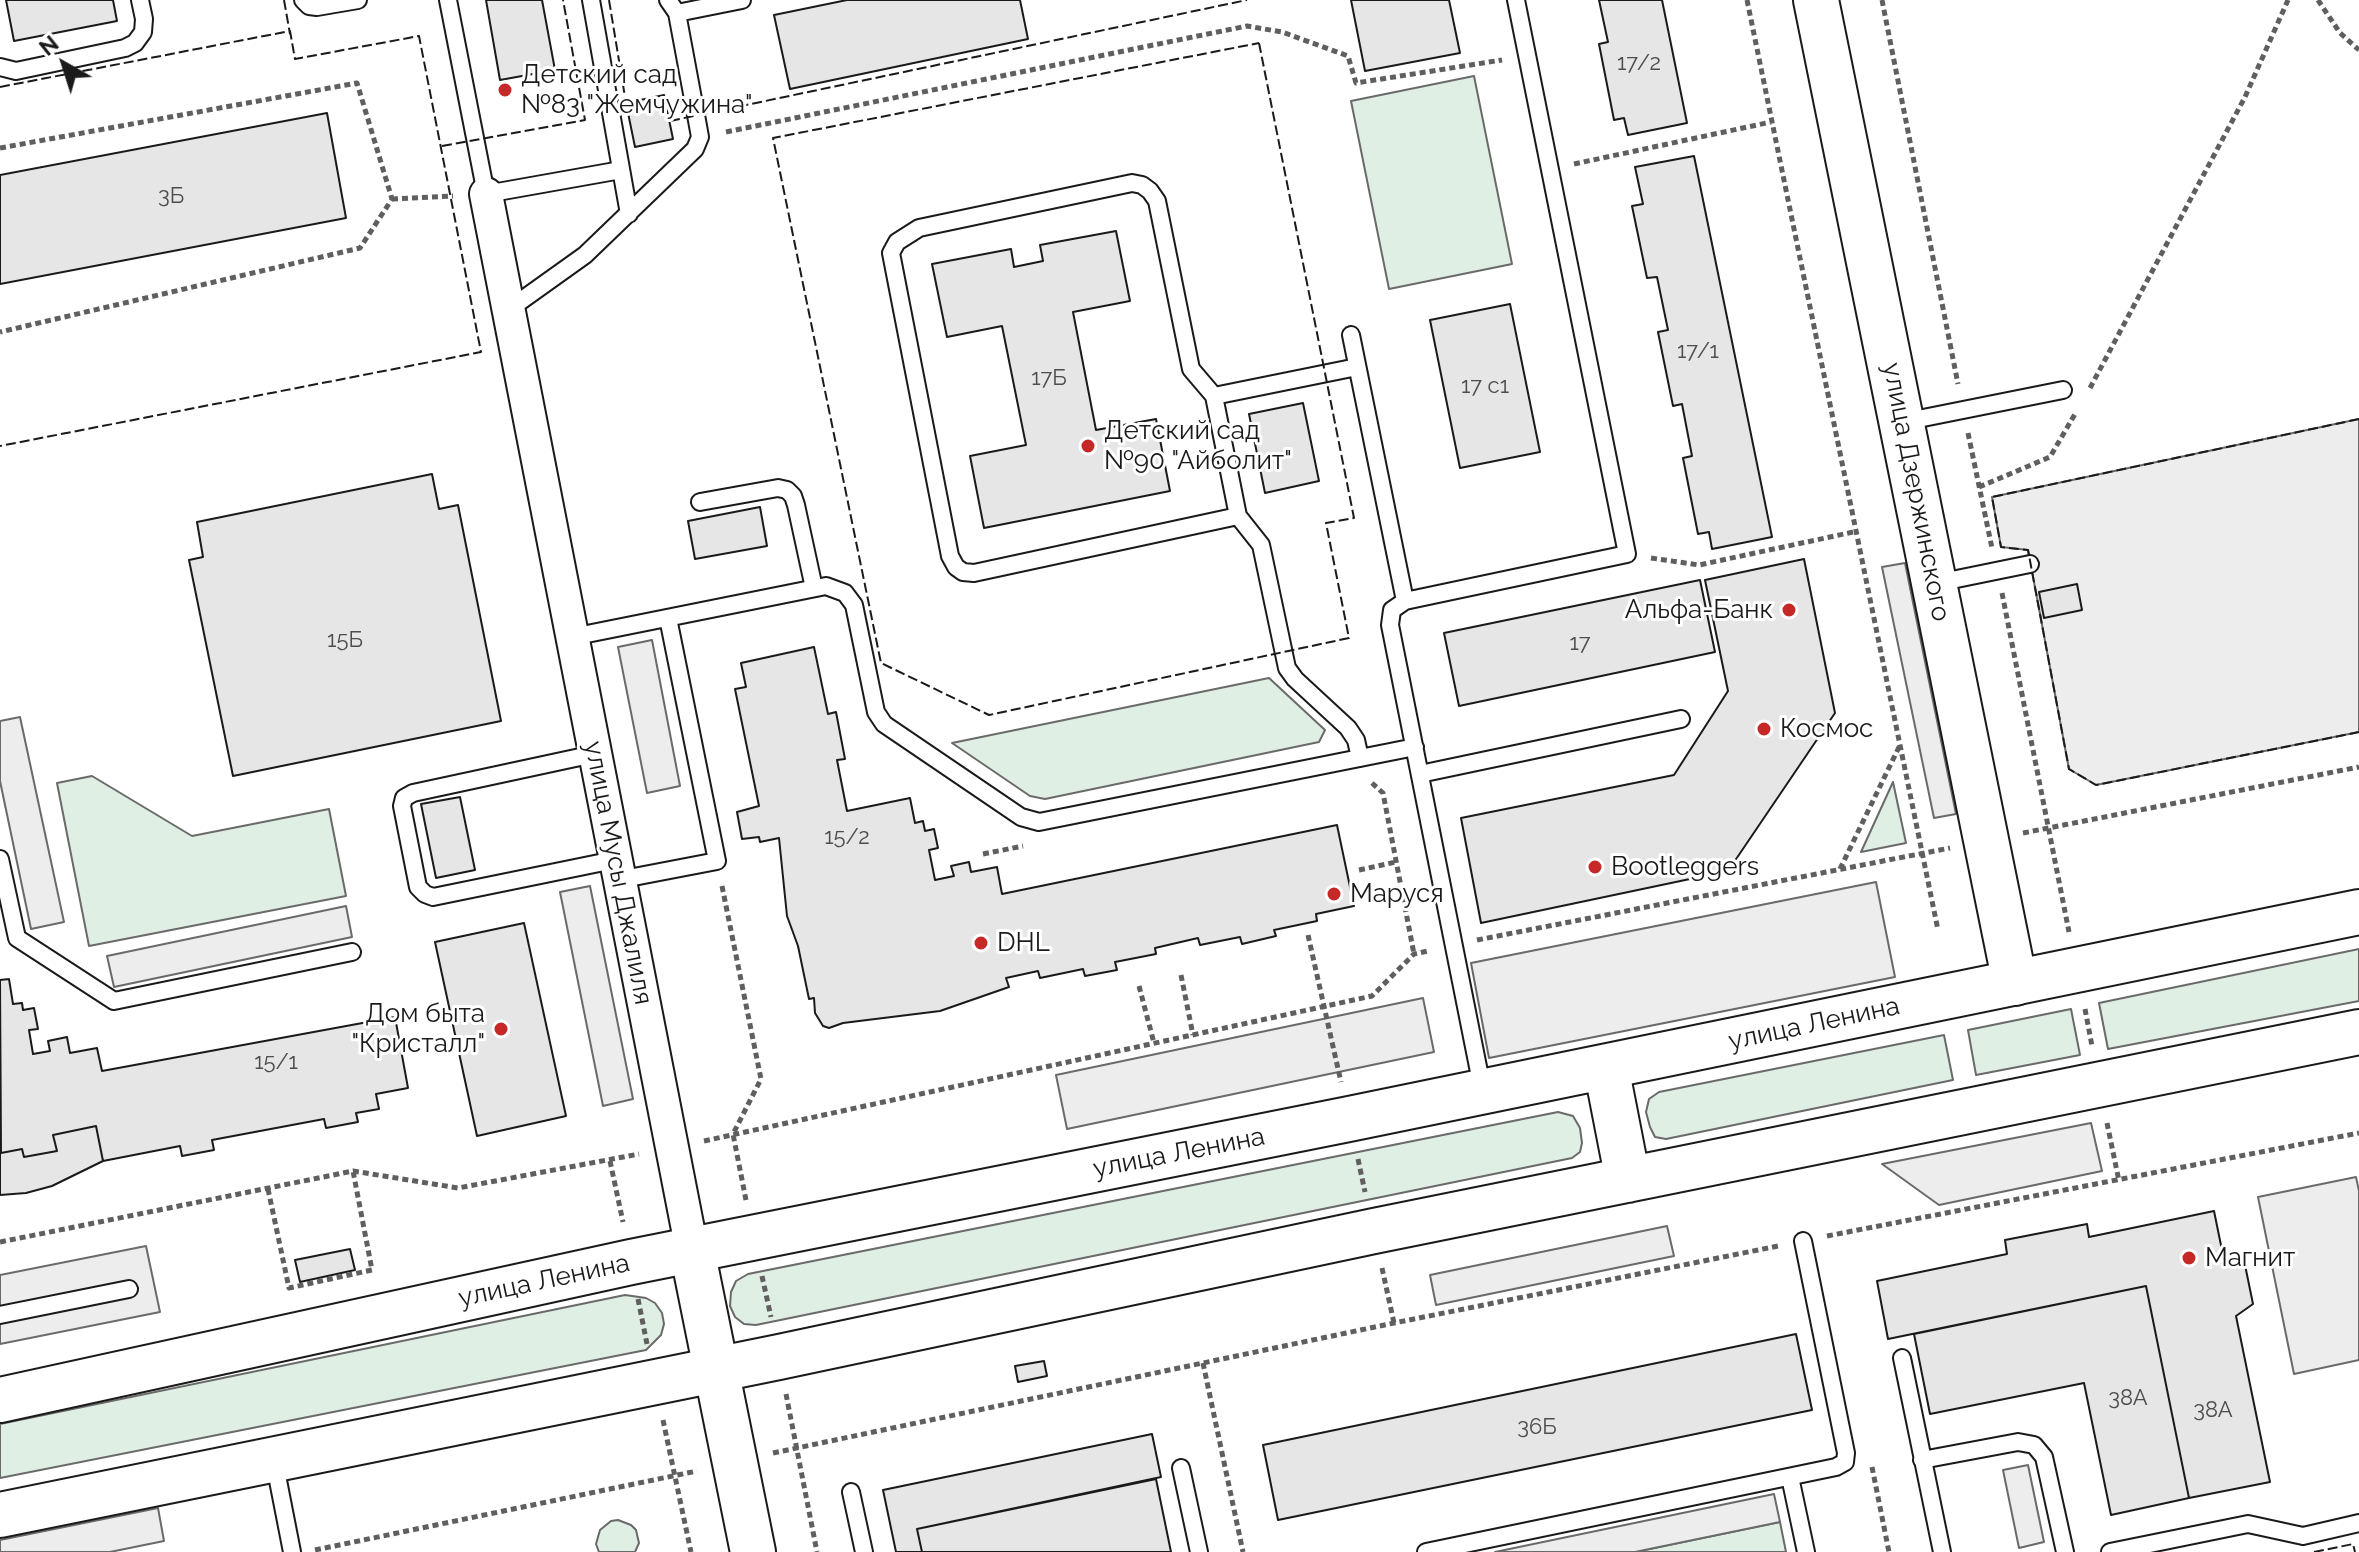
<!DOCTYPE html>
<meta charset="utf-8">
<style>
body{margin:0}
#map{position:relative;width:2359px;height:1552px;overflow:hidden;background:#fff;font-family:Raleway,sans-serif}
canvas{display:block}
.north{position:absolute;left:24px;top:24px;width:80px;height:80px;-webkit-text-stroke:6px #fff;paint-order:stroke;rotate:321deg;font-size:22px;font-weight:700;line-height:32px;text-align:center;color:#1a1a1a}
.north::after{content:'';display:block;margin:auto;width:28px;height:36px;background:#1a1a1a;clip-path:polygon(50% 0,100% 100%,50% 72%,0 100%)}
</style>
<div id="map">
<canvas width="2359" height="1552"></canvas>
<div class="north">N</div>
</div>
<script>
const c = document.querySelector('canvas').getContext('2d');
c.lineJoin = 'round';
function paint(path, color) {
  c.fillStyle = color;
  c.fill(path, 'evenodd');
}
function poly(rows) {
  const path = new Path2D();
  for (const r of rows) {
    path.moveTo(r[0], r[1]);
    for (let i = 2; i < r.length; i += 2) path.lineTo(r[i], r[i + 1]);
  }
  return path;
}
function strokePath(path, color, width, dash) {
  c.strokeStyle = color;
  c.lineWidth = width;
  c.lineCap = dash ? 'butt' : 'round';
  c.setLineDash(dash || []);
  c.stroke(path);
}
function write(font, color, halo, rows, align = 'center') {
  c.font = font + ' Raleway,sans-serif';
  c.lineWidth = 6;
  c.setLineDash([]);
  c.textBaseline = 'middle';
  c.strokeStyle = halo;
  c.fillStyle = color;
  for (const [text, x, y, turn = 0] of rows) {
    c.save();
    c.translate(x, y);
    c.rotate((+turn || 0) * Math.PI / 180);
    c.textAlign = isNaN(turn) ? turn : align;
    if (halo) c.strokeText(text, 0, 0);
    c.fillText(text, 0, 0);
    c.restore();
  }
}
const green = poly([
 [1474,76,1512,264,1389,289,1351,101,1474,76],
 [1269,678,1325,730,1319,742,1045,799,1030,796,952,743,1269,678],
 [92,776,192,836,329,809,346,896,89,946,57,783,92,776],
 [1893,782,1906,843,1861,852,1893,782],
 [2359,949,2359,1001,2108,1049,2099,1003,2359,949],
 [2071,1009,2080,1055,1976,1075,1968,1030,2071,1009],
 [1944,1035,1953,1080,1666,1139,1655,1137,1650,1127,1646,1112,1649,1099,1659,1092,1944,1035],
 [1558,1112,1573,1116,1580,1128,1582,1143,1580,1152,1572,1158,756,1325,744,1324,735,1317,730,1306,731,1292,736,1281,748,1274,1558,1112],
 [625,1295,646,1298,655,1303,662,1313,664,1324,661,1335,646,1350,0,1478,0,1424,625,1295],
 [618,1520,631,1525,636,1530,639,1543,635,1552,599,1552,596,1544,600,1530,611,1521,618,1520],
 [1780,1522,1786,1552,1635,1552,1780,1522]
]);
paint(green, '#e0efe3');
strokePath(green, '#6a6a6a', 2);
const parking = poly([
 [2359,419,2359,732,2096,785,2069,769,2028,550,2001,547,1992,497,2359,419],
 [1905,563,1956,814,1934,818,1882,567,1905,563],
 [652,640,680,786,647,793,618,647,652,640],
 [20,717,64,922,31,929,0,781,0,721,20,717],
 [1876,882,1895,977,1489,1058,1471,963,1876,882],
 [590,886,633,1099,603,1106,560,892,590,886],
 [346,906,352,937,114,987,107,956,346,906],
 [1423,998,1434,1052,1067,1129,1056,1075,1423,998],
 [2091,1123,2102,1171,1939,1205,1882,1164,2091,1123],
 [2356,1177,2359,1191,2359,1360,2294,1374,2258,1197,2356,1177],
 [1667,1226,1674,1256,1436,1305,1430,1275,1667,1226],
 [146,1246,160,1312,0,1344,0,1275,146,1246],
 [2028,1465,2044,1542,2019,1548,2003,1470,2028,1465],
 [1774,1494,1780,1522,1635,1552,1495,1552,1774,1494],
 [158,1508,164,1541,110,1552,0,1552,0,1540,158,1508]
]);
paint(parking, '#ededed');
strokePath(parking, '#6a6a6a', 2);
const building = poly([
 [6,0,113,0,117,21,14,41,6,0],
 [486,0,542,0,555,70,500,80,486,0],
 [847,0,1020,0,1028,39,790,89,774,15,847,0],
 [1351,0,1449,0,1460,53,1365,71,1351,0],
 [1599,0,1662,0,1687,123,1628,135,1624,118,1614,120,1599,44,1608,42,1599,0],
 [664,95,673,139,635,147,626,103,664,95],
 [327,113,346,218,0,284,0,175,327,113],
 [1694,156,1772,537,1712,549,1709,532,1698,534,1683,458,1692,456,1682,404,1673,406,1658,332,1668,330,1657,277,1647,278,1632,206,1643,204,1635,167,1694,156],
 [1116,231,1130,301,1073,312,1096,430,1156,419,1170,491,984,528,970,456,1026,445,1002,326,947,337,932,264,1011,249,1014,267,1043,261,1040,245,1116,231],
 [1510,304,1540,452,1460,468,1430,320,1510,304],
 [1303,403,1319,481,1265,493,1249,414,1303,403],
 [432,474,439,509,458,505,501,721,233,776,189,560,203,557,197,522,432,474],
 [760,507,767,546,695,559,688,521,760,507],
 [1804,559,1835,713,1728,871,1481,923,1461,818,1674,775,1728,691,1705,580,1804,559],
 [1700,580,1715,652,1459,706,1444,633,1700,580],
 [2077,584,2082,610,2044,618,2039,592,2077,584],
 [814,647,828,714,836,712,845,759,837,760,847,811,910,798,915,823,923,821,925,831,934,829,938,848,929,850,935,880,954,876,951,866,969,862,971,872,997,867,1002,894,1337,825,1354,906,1316,914,1317,921,1274,930,1276,936,1242,944,1240,937,1200,945,1198,938,1155,948,1156,954,1115,962,1117,970,1085,976,1083,969,1040,978,1038,971,1006,978,1009,987,940,1011,843,1023,829,1028,823,1026,815,1013,814,998,809,999,798,946,787,916,779,838,760,842,759,837,742,839,737,812,759,806,735,689,746,687,741,663,814,647],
 [460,797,475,870,436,878,421,804,460,797],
 [524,923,566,1116,477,1136,435,942,524,923],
 [9,979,13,1004,22,1003,23,1010,34,1008,38,1029,29,1030,33,1054,50,1051,48,1041,67,1037,70,1053,97,1048,102,1071,395,1017,408,1088,376,1094,379,1109,356,1113,358,1122,326,1128,324,1119,212,1140,214,1150,182,1156,180,1146,103,1161,96,1126,53,1135,57,1151,24,1157,22,1149,1,1153,0,980,9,979],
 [96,1126,103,1161,52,1186,26,1193,0,1195,0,1145,1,1153,22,1149,24,1157,57,1151,53,1135,96,1126],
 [2214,1211,2224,1260,2245,1265,2253,1304,2236,1316,2270,1482,2189,1498,2146,1286,1888,1339,1877,1281,2007,1254,2005,1240,2087,1224,2089,1237,2214,1211],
 [350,1249,355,1270,300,1282,295,1260,350,1249],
 [2146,1286,2189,1498,2111,1515,2084,1383,1930,1414,1914,1334,2146,1286],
 [1796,1334,1812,1410,1278,1520,1263,1445,1796,1334],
 [1044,1361,1047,1376,1018,1382,1015,1366,1044,1361],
 [1152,1434,1161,1477,917,1529,922,1552,896,1552,883,1490,1152,1434],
 [1156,1479,1171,1552,922,1552,917,1529,1156,1479]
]);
paint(building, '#e6e6e6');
strokePath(building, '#1a1a1a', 2);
const lane = poly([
 [303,0,309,6,317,7,358,0],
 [448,0,486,194,621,170],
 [591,0,629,214],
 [677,13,742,0],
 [0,67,16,71,125,48,135,43,143,32,144,19,140,0],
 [508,310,585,255,695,149,700,137,696,115,677,13,668,0],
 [1351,335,1405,601],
 [1214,396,1357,367],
 [1903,422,2063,390],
 [700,502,778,488,787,490,793,496,796,505,814,588],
 [1238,516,974,573,963,572,956,567,950,556,891,253,897,242,919,228,1132,183,1142,185,1150,191,1157,201,1191,369,1214,396,1238,516,1261,545,1287,668,1295,679,1348,728,1356,740,1360,758],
 [1937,583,2030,564],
 [572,637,826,586,845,593,854,605,876,712,884,724,1021,817,1039,822,1415,747],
 [594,754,413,793,404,798,402,806,418,887,425,894,433,897,614,860],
 [1420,774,1681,719],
 [0,859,17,938,114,1001,352,952],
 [618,880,717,861,668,618],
 [1483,1092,1390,625,1392,610,1405,601,1627,554,1516,0],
 [0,1315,129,1289],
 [1902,1358,1942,1552],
 [274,1460,292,1552],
 [1922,1460,2018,1442,2034,1445,2044,1457,2065,1552],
 [1181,1468,1199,1552],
 [1790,1477,1806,1552],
 [851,1492,864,1552],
 [1426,1552,1836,1467,1845,1462,1846,1453,1803,1241],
 [2110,1552,2248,1524,2303,1536,2359,1523]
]);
const street = poly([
 [486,194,692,1250]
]);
const secondary = poly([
 [1816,0,2015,983],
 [692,1250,753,1552]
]);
const primary = poly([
 [1606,1067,1628,1180],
 [0,1400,631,1262,1349,1119,2359,912],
 [0,1515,779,1357,1374,1231,2359,1032]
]);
strokePath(lane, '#1a1a1a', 20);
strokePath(street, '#1a1a1a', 36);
strokePath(secondary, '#1a1a1a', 48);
strokePath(primary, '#1a1a1a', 48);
strokePath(poly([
 [1747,0,1938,930],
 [1882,0,1958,384],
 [2318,0,2340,33,2359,50],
 [726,132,1247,26,1282,32,1348,56,1356,83,1502,60],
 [0,148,357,83,392,199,360,248,0,332],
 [1574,164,1771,122],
 [392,199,453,196],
 [2090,388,2245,97,2288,0],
 [1968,433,1992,548],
 [1979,487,2050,457,2075,414],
 [1651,558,1699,565,1858,531],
 [2002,593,2069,932],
 [1372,783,1383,793,1414,954],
 [2023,833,2359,767],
 [983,854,1023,846],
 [1840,869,1900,745],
 [1359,870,1396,862],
 [722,886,761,1079,733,1134,746,1200],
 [1308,935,1341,1082],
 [1477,940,1950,848],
 [1181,975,1193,1035],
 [1139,986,1154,1043],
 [2085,1009,2092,1046],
 [2107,1123,2119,1181],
 [704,1141,1372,996,1414,954,1428,951],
 [1358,1159,1365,1192],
 [610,1161,623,1222],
 [268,1189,289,1288,372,1270,353,1171],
 [1827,1236,2359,1133],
 [0,1242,353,1171,458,1188,639,1154],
 [1382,1268,1394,1323],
 [762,1276,771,1317],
 [638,1299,647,1344],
 [1203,1363,1243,1552],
 [786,1394,817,1552],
 [663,1420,691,1552],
 [773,1453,1394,1323,1778,1246],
 [1872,1467,1889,1552],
 [315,1550,697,1471]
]), '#5f5f5f', 5, [6, 4]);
strokePath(lane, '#fff', 16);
strokePath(street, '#fff', 32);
strokePath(secondary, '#fff', 44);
strokePath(primary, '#fff', 44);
strokePath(poly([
 [284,0,290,34],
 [609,0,626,103],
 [1259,43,1354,518,1326,523,1349,638,989,715,881,663,773,138,1259,43],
 [0,87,290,31,295,59,419,36,481,352,0,446],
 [670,121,1247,0],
 [442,146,585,120,563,0],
 [2359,419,1992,497,2001,547,2028,550,2069,769,2096,785,2359,732],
 [2314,1552,2353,1544,2355,1552]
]), '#1a1a1a', 2, [10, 4]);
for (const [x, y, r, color] of [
 [505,90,8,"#c62828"],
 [1088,446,8,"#c62828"],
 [1789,610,8,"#c62828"],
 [1764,729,8,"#c62828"],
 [1595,867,8,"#c62828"],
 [1334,894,8,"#c62828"],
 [981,943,8,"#c62828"],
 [501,1029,8,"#c62828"],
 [2189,1258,8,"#c62828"]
]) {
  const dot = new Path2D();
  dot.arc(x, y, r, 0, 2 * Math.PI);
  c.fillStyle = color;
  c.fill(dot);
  strokePath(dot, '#fff', 3);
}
write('22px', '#4d4d4d', null, [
 ["17/2",1639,63],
 ["3Б",171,196],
 ["17/1",1698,351],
 ["17Б",1049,378],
 ["17 с1",1485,386],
 ["15Б",345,640],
 ["17",1580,643],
 ["15/2",847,837],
 ["15/1",276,1062],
 ["38А",2128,1398],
 ["38А",2213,1410],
 ["36Б",1537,1427]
]);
write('26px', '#1a1a1a', '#fff', [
 ["Детский сад",521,75],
 ["№83 \"Жемчужина\"",521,105],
 ["Детский сад",1104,431],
 ["№90 \"Айболит\"",1104,461],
 ["Альфа-Банк",1773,610,"right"],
 ["Космос",1780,729],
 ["Bootleggers",1611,867],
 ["Маруся",1350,894],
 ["DHL",997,943],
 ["Дом быта",485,1014,"right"],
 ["\"Кристалл\"",485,1044,"right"],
 ["Магнит",2205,1258]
], 'left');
write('26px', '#1a1a1a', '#fff', [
 ["улица Дзержинского",1916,492,79],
 ["улица Мусы Джалиля",618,873,79],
 ["улица Ленина",1814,1024,-12],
 ["улица Ленина",1179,1153,-11],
 ["улица Ленина",544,1281,-12]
]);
</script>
